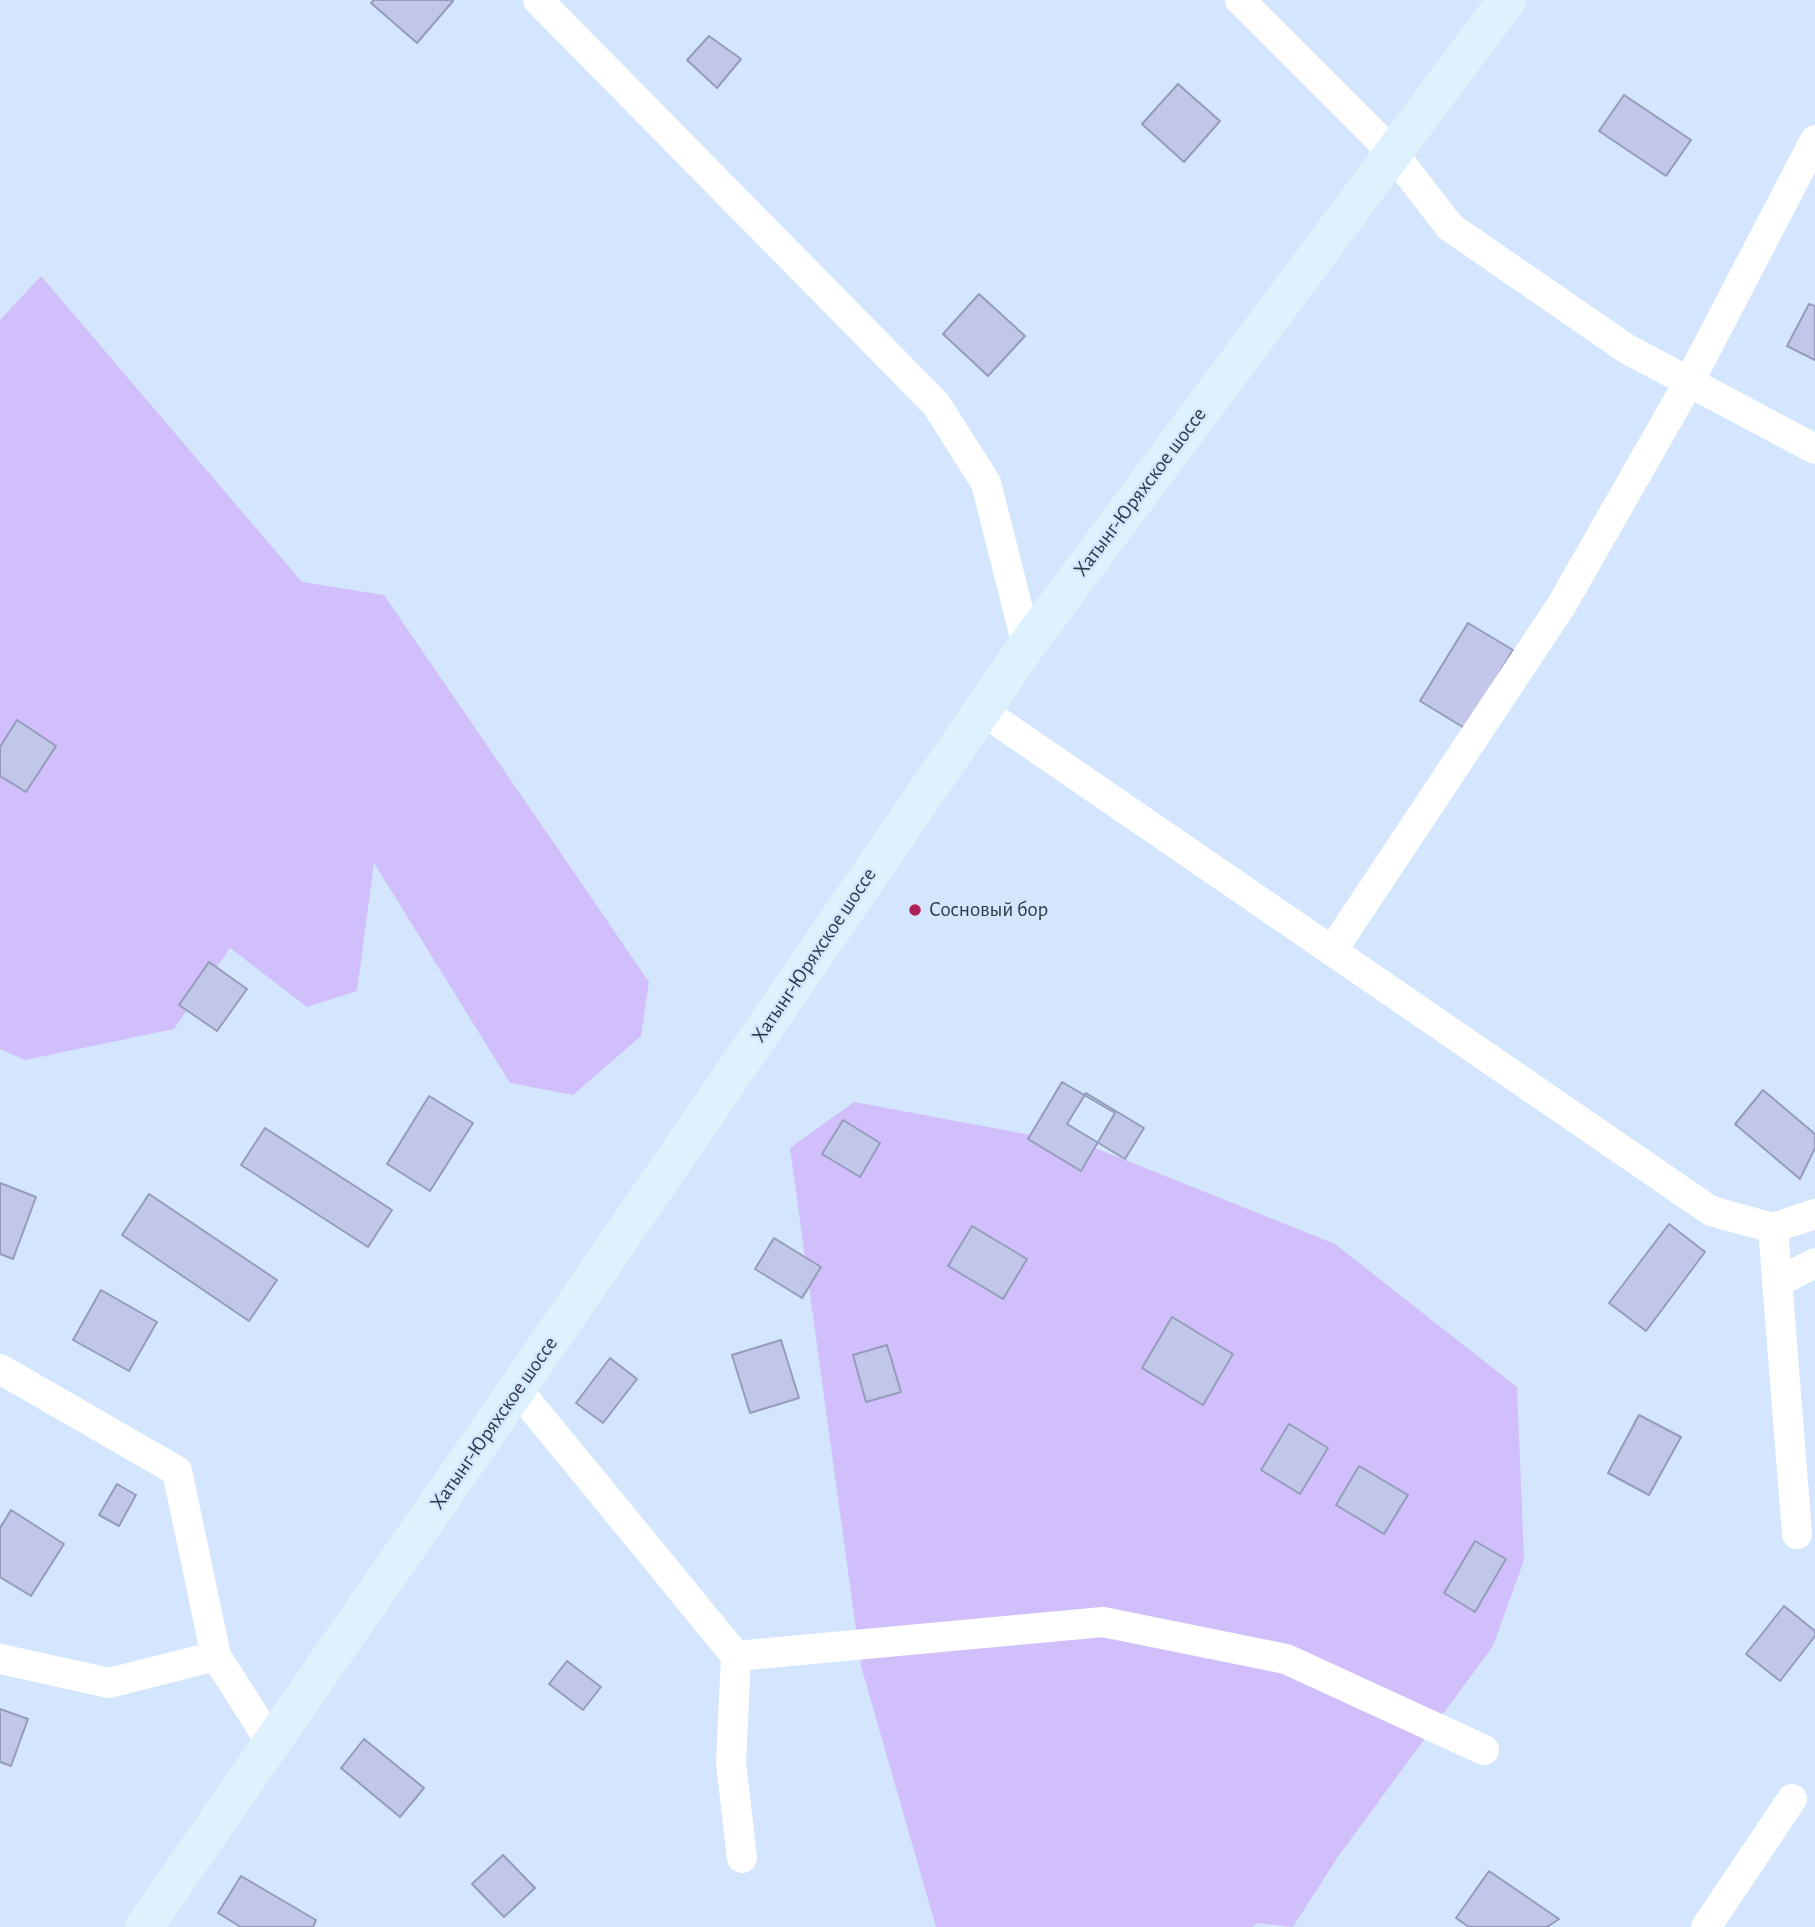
<!DOCTYPE html>
<meta charset="utf-8">
<style>
body{margin:0}
canvas{display:block;background:#d3e6fd}
</style>
<canvas width="1815" height="1927"></canvas>
<script>
const c = document.querySelector('canvas').getContext('2d');
c.lineJoin = 'round';
function paint(path, color) {
  c.fillStyle = color;
  c.fill(path, 'evenodd');
}
function poly(rows) {
  const path = new Path2D();
  for (const r of rows) {
    path.moveTo(r[0], r[1]);
    for (let i = 2; i < r.length; i += 2) path.lineTo(r[i], r[i + 1]);
  }
  return path;
}
function strokePath(path, color, width, dash) {
  c.strokeStyle = color;
  c.lineWidth = width;
  c.lineCap = dash ? 'butt' : 'round';
  c.setLineDash(dash || []);
  c.stroke(path);
}
function write(font, color, halo, rows, align = 'center') {
  c.font = font + ' "Alegreya Sans",sans-serif';
  c.lineWidth = 5;
  c.setLineDash([]);
  c.textBaseline = 'middle';
  c.strokeStyle = halo;
  c.fillStyle = color;
  for (const [text, x, y, turn = 0] of rows) {
    c.save();
    c.translate(x, y);
    c.rotate((+turn || 0) * Math.PI / 180);
    c.textAlign = isNaN(turn) ? turn : align;
    if (halo) c.strokeText(text, 0, 0);
    c.fillText(text, 0, 0);
    c.restore();
  }
}
paint(poly([
 [41,276,302,582,384,595,649,982,641,1036,573,1095,510,1083,374,863,357,991,307,1007,230,948,174,1029,25,1060,0,1049,0,320],
 [854,1102,1090,1146,1335,1244,1517,1387,1524,1560,1493,1646,1337,1858,1293,1927,1257,1923,1253,1927,936,1927,861,1666,790,1148]
]), '#d1bffc');
const building = poly([
 [374,0,452,0,453,1,417,43,371,3,374,0],
 [709,36,741,59,717,88,687,60,709,36],
 [1178,84,1220,121,1184,162,1142,124,1178,84],
 [1624,95,1691,140,1666,176,1599,131,1624,95],
 [979,294,1025,336,988,376,943,334,979,294],
 [1809,304,1815,306,1815,360,1787,346,1809,304],
 [1468,623,1513,650,1466,729,1420,701,1468,623],
 [17,720,56,746,26,792,0,776,0,747,17,720],
 [209,962,247,989,217,1031,179,1005,209,962],
 [1062,1082,1115,1113,1081,1171,1028,1139,1062,1082],
 [1763,1090,1815,1134,1815,1148,1800,1179,1735,1124,1763,1090],
 [1086,1093,1144,1128,1125,1159,1067,1124,1086,1093],
 [429,1096,473,1123,430,1191,387,1164,429,1096],
 [843,1120,880,1143,860,1177,822,1154,843,1120],
 [265,1128,392,1210,368,1247,241,1165,265,1128],
 [0,1183,36,1197,13,1259,0,1254,0,1183],
 [149,1194,277,1280,249,1321,122,1235,149,1194],
 [1669,1224,1705,1252,1646,1331,1609,1303,1669,1224],
 [972,1226,1027,1259,1003,1299,948,1266,972,1226],
 [774,1238,821,1267,802,1298,755,1269,774,1238],
 [101,1290,157,1322,129,1371,73,1340,101,1290],
 [1172,1317,1233,1354,1203,1405,1142,1368,1172,1317],
 [781,1340,799,1398,750,1413,732,1355,781,1340],
 [887,1345,901,1392,866,1402,853,1355,887,1345],
 [610,1358,637,1379,603,1423,576,1403,610,1358],
 [1639,1415,1681,1437,1649,1495,1608,1473,1639,1415],
 [1289,1424,1328,1448,1300,1494,1261,1470,1289,1424],
 [1359,1466,1408,1495,1384,1534,1336,1505,1359,1466],
 [117,1484,136,1495,119,1526,99,1515,117,1484],
 [11,1510,64,1544,31,1596,0,1577,0,1528,11,1510],
 [1475,1541,1506,1559,1475,1612,1444,1593,1475,1541],
 [1784,1606,1815,1631,1815,1636,1780,1681,1746,1654,1784,1606],
 [567,1661,601,1687,583,1710,549,1684,567,1661],
 [0,1709,28,1719,11,1766,0,1762,0,1709],
 [364,1739,424,1788,400,1817,341,1768,364,1739],
 [503,1855,535,1888,504,1917,472,1884,503,1855],
 [1489,1871,1559,1919,1547,1927,1469,1927,1456,1918,1489,1871],
 [241,1876,316,1920,313,1927,241,1927,218,1913,241,1876]
]);
paint(building, '#c0c7e8');
strokePath(building, '#959cbb', 2);
strokePath(poly([
 [538,0,936,404,986,483,1027,645],
 [1240,0,1392,152,1450,227,1627,349,1815,449],
 [981,710,1711,1211,1773,1228,1815,1214],
 [1332,951,1561,606,1689,382,1815,140],
 [1773,1228,1797,1534],
 [1778,1282,1815,1263],
 [0,1369,177,1471,216,1656,272,1744],
 [517,1389,736,1656,1103,1622,1286,1659,1484,1750],
 [736,1656,731,1763,742,1858],
 [0,1659,109,1683,216,1656],
 [1706,1927,1792,1799]
]), '#fff', 30);
strokePath(poly([
 [144,1927,517,1389,1027,645,1507,0]
]), '#ddf2fd', 38);
for (const [x, y, r, color] of [
 [915,910,7,"#af2056"]
]) {
  const dot = new Path2D();
  dot.arc(x, y, r, 0, 2 * Math.PI);
  c.fillStyle = color;
  c.fill(dot);
  strokePath(dot, '#d3e6fd', 2.5);
}
write('21px', '#313b46', '#d3e6fd', [
 ["Хатынг-Юряхское шоссе",1140,492,-53],
 ["Хатынг-Юряхское шоссе",814,955,-56],
 ["Хатынг-Юряхское шоссе",494,1423,-55]
]);
write('21px', '#313b46', '#d3e6fd', [
 ["Сосновый бор",929,910]
], 'left');
</script>
